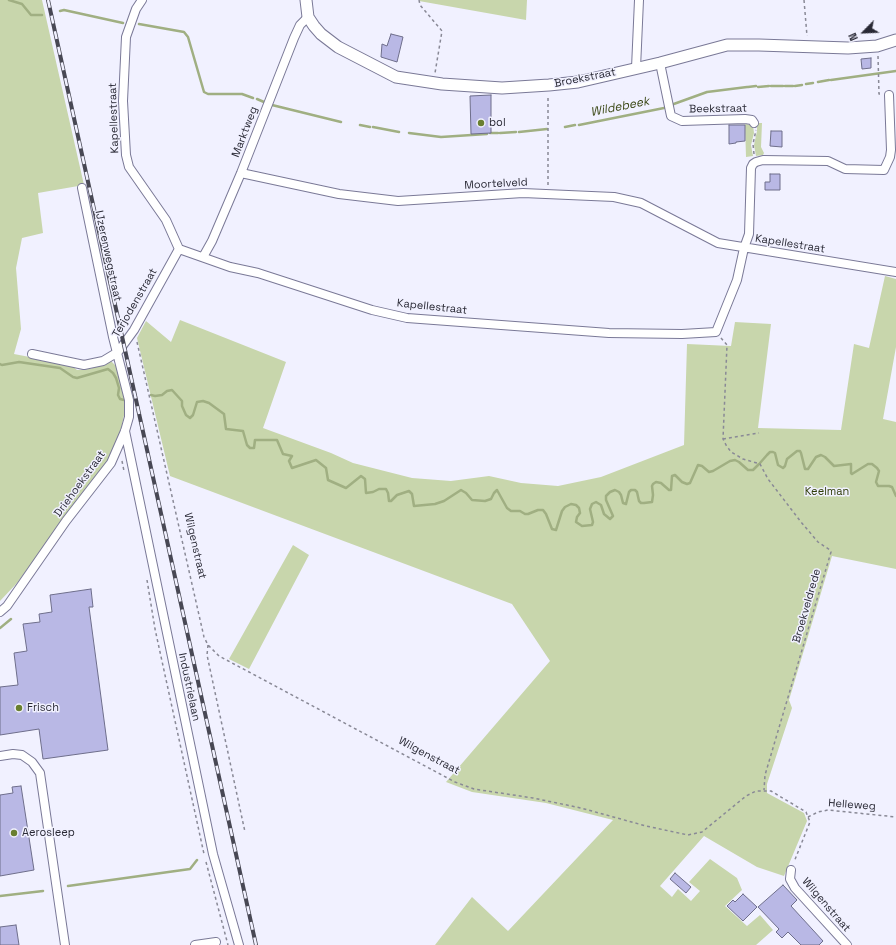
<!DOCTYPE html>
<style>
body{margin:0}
#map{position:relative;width:896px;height:945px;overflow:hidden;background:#f1f1ff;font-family:"Space Grotesk",sans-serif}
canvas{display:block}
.north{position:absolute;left:844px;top:12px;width:40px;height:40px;-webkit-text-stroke:3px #f1f1ff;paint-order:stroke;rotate:246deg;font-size:11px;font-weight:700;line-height:16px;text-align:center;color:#292935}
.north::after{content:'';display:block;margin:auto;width:14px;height:18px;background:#292935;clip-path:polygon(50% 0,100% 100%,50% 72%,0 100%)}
</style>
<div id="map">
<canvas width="896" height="945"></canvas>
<div class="north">N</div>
</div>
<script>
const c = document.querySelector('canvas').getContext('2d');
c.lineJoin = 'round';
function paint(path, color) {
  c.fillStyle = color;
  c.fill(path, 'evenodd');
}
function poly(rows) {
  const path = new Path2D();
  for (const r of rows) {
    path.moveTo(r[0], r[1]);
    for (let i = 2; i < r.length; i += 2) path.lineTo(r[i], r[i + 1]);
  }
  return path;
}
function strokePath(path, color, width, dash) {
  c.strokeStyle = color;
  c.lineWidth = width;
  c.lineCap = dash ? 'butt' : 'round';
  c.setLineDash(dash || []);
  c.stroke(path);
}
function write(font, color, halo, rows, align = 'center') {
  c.font = font + ' "Space Grotesk",sans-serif';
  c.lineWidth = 3;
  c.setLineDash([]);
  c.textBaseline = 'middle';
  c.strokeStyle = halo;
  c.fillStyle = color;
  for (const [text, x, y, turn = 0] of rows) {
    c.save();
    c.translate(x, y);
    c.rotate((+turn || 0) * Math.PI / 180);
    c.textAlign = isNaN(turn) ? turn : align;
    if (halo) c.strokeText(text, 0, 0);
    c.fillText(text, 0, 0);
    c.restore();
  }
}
paint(poly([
 [0,0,42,0,84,185,38,193,43,233,22,238,16,268,21,329,14,354,71,365,77,370,90,369,111,361,117,367,126,406,119,439,110,458,17,583,0,601],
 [420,0,527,0,526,20,419,1],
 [757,121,758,123,762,123,761,147,764,153,763,155,756,156,754,145,757,131],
 [745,124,753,125,754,133,751,145,753,156,746,157],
 [885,276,896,279,896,347,883,419,896,422,896,569,832,556,789,700,792,708,767,784,767,793,804,813,807,821,784,876,757,867,704,836,660,886,672,897,678,889,691,901,700,891,689,882,710,859,737,878,742,890,725,906,747,926,760,915,773,930,756,945,435,945,472,897,508,931,613,820,546,803,472,792,446,782,550,661,512,604,170,476,137,338,146,321,171,342,180,320,286,362,263,428,331,453,353,463,412,478,451,481,489,476,521,483,558,486,601,477,684,445,687,344,731,346,735,322,771,324,758,428,841,430,854,344,869,348],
 [293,545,309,555,249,669,229,659]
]), '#c8d6ac');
strokePath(poly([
 [9,0,22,4,31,15,42,15],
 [60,11,64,10,123,23],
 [139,24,184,32,188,37,204,92,208,94,242,94,253,98],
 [831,80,896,71],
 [818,82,829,80],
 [806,84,813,83],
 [771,86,783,86],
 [785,86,793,86],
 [795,86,802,85],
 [748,87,756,86],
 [758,87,769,86],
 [257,99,264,102],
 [272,105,341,122],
 [671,105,707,92,747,87],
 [360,125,370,127],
 [579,125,664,108],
 [373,127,399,132],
 [565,127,575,125],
 [519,132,547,129],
 [409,133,441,137,487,134],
 [490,133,498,133],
 [500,133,516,132],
 [0,364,2,365,19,362,60,368,73,377,77,378,108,369,113,373,116,378,119,388,118,395,120,399,124,400],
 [151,395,155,396,162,395,167,391,172,390,182,401,182,406,186,415,190,418,193,415,197,402,203,401,209,403,224,414,226,429,243,431,247,445,250,448,254,448,255,440,277,440,283,454,292,456,289,461,292,468,316,460,326,468,328,480,346,488,361,476,365,479,366,493,373,492,379,489,386,489,388,493,389,501,391,501,397,495,409,491,412,494,414,506,435,504,444,501,461,490,466,493,472,500,485,501,491,499,494,493,497,490,507,508,511,511,520,511,525,514,528,514,538,510,543,510,546,514,552,529,556,530,562,511,565,507,571,504,576,505,579,508,580,513,577,517,576,522,582,526,592,525,593,522,590,509,592,504,596,502,601,505,604,514,610,519,613,516,606,500,606,496,610,492,615,490,619,492,621,495,623,503,626,504,629,492,631,490,635,490,637,492,639,501,641,503,644,503,652,502,653,495,652,486,653,484,656,482,661,483,669,490,671,490,672,476,675,475,682,482,687,484,690,483,698,465,702,466,709,472,713,471,730,461,735,460,739,462,748,470,753,470,759,464],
 [760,463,767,455,770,452,773,452,775,453,778,465,783,468,785,466,787,459,797,451,800,451,801,453,805,469,808,469,816,457,821,455,825,457,834,466,851,464,851,473,852,474,868,464,872,464,877,468,879,471,876,482,878,486,889,486,892,487,896,496],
 [0,628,11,619],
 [68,886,190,869,197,860],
 [0,896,43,891]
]), '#a0af82', 2.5);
const building = poly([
 [391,34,403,37,397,62,381,57,382,44,387,46,391,34],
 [871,58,871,68,862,69,861,59,871,58],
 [491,95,491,133,471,134,470,96,491,95],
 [729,125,745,125,745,141,736,142,736,143,729,144,729,125],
 [771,131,782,131,782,147,770,146,771,131],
 [770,174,780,174,780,190,765,190,765,182,770,182,770,174],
 [91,589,93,607,89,607,108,750,43,759,39,729,0,735,0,687,18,685,14,653,27,651,23,624,40,622,39,614,52,612,50,595,91,589],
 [21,786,34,870,0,876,0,795,13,793,12,787,21,786],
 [675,873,691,887,686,893,670,879,675,873],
 [783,885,797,900,791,906,823,941,819,945,801,945,788,932,782,938,776,932,779,929,758,907,783,885],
 [743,894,757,907,743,921,727,906,733,900,735,902,743,894],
 [16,925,19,945,0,945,0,927,16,925]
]);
paint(building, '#b9b8e5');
strokePath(building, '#6e6e8b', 1);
const street = poly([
 [142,0,136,9,126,37,123,101,126,155,129,167,166,220,179,249,230,267,258,273,372,310,407,318,609,333,682,334,716,332,737,280,744,248,749,234,751,168,753,164,756,162,763,160,828,161,845,169,884,170,890,157,891,150,889,95],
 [660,63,671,116,682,121,745,119,752,120,754,123],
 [636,68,639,0],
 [241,173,339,194,398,201,523,193,614,197,641,203,718,243,896,272],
 [203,257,212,241,241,173,294,38,300,25,308,17],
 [32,354,84,365,103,361,118,352,134,330,179,249],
 [125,431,213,854,239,945],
 [0,612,7,606,66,521,111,463,125,431,129,417,129,400,113,337,82,188],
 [0,756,13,754,22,755,32,762,40,773,65,945],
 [791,870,790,879,795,888,847,945],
 [195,945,216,942]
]);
const secondary = poly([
 [306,0,308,17,314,26,321,34,338,47,396,77,442,84,502,88,549,85,578,82,660,63,727,45,759,45,848,48,877,46,896,40]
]);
strokePath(street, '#7a7997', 10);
strokePath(secondary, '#7a7997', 13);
strokePath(poly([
 [419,0,420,5,442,31,435,73],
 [804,0,807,36],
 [878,56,879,94,881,94],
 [754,154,753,144,756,130],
 [548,185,548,95],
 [721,338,727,345,723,439,726,445,731,452,743,459,760,464,768,479,801,522,818,542,830,550,831,552,765,775,764,790],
 [137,342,204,637,208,645,219,656,455,782,474,789,533,798,581,808,646,826,688,835,702,832,746,796,756,791,771,791,806,812,810,822,794,862],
 [723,439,759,433],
 [122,461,124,471],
 [147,580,155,629,204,854],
 [208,645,207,655,245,832],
 [808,817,818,812,828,810,896,817],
 [206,862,228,945]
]), '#898996', 1.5, [3, 3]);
strokePath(street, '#fff', 8);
strokePath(secondary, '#fff', 11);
const rail = poly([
 [48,0,256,945]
]);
strokePath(rail, '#484854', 4);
strokePath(rail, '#f1f1ff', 2.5, [8]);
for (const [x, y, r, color] of [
 [481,123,4,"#697f30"],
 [19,708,4,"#697f30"],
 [14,833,4,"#697f30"]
]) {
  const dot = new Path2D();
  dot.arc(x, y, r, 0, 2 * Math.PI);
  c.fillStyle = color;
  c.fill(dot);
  strokePath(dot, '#f1f1ff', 1.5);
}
write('11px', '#292935', '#f1f1ff', [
 ["Broekstraat",585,78,-11],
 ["Beekstraat",718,109,-1],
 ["Kapellestraat",114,118,-92],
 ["Marktweg",245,132,-69],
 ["Moortelveld",496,184,-3],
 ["Kapellestraat",790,244,9],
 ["IJzerenwegstraat",108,256,78],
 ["Terjodenstraat",135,303,-60],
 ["Kapellestraat",432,307,6],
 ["Driehoekstraat",80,484,-54],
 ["Wilgenstraat",195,546,77],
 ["Broekveldrede",807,606,-74],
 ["Industrielaan",189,687,78],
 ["Wilgenstraat",429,756,28],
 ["Helleweg",852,805,4],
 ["Wilgenstraat",826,905,49]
]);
write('11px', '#292935', '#f1f1ff', [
 ["bol",489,123],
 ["Frisch",27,708],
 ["Aerosleep",22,833]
], 'left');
write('11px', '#303d08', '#f1f1ff', [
 ["Keelman",827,492]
]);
write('italic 12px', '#3a4714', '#f1f1ff', [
 ["Wildebeek",620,107,-11]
]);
</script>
